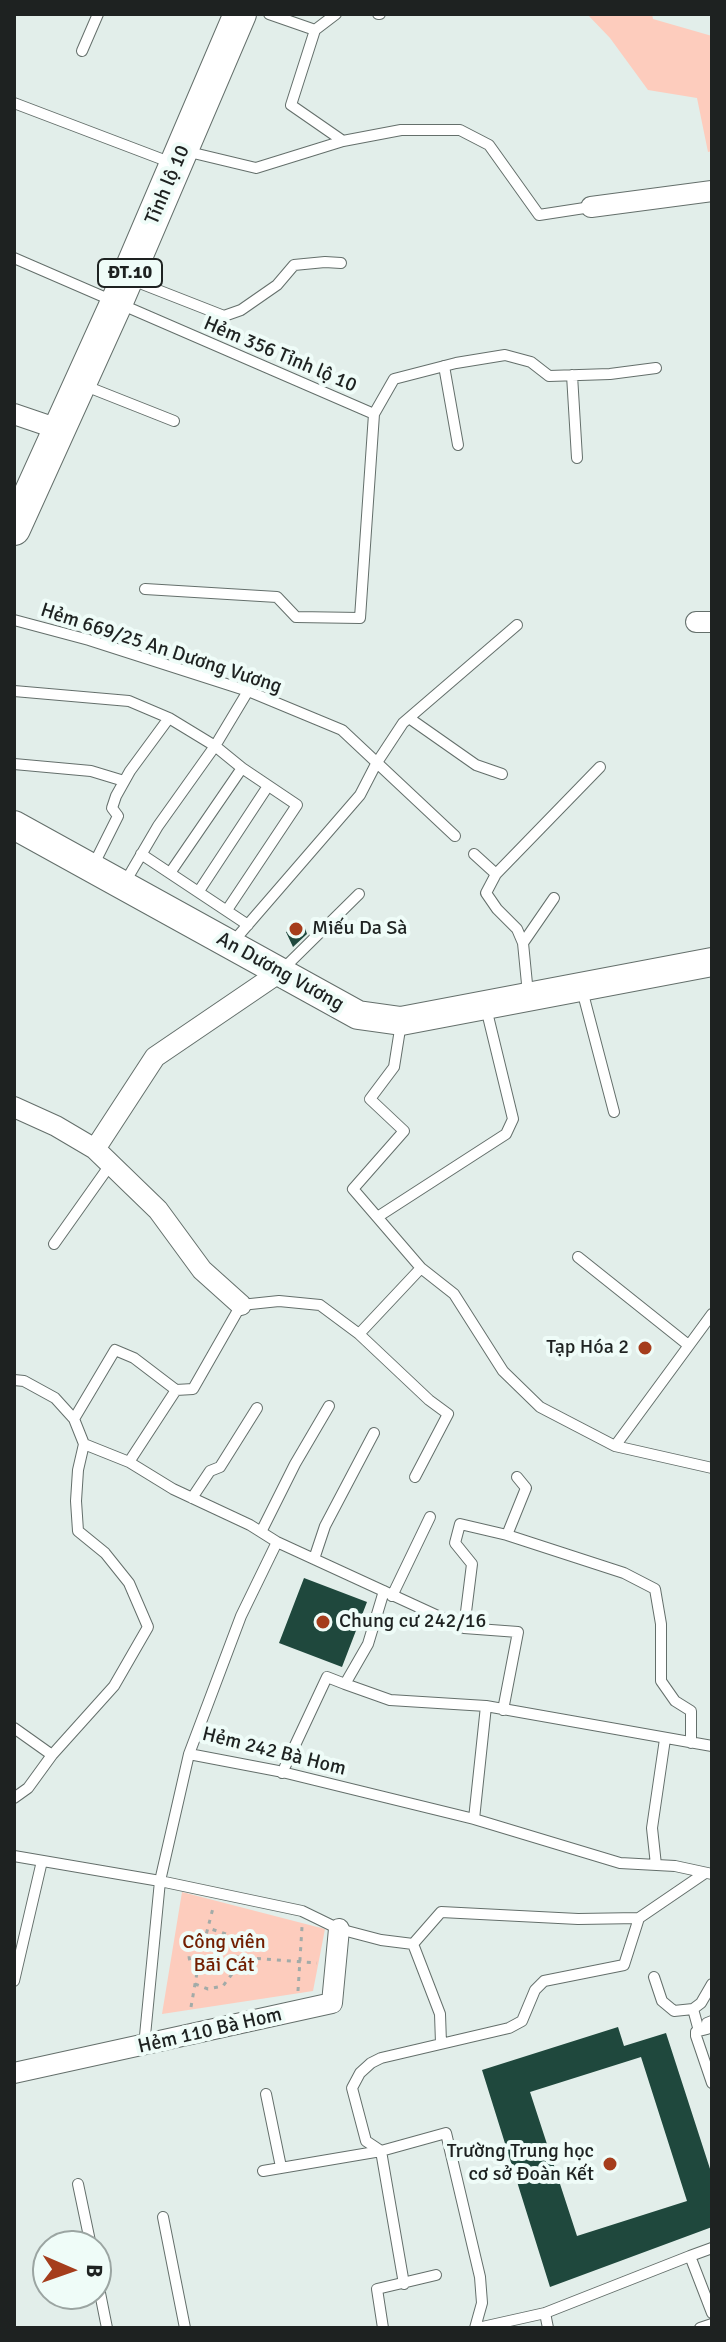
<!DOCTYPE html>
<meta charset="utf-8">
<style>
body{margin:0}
#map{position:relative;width:726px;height:2342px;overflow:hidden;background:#e2eeea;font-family:Signika,sans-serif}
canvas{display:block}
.frame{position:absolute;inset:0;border:16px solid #1e2221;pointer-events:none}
.north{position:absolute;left:32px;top:2230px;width:80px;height:80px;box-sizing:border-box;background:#effcf8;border:2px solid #9ba5a2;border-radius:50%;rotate:92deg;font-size:22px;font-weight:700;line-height:32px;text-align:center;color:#1e2221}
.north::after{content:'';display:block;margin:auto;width:28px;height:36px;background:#a53d1c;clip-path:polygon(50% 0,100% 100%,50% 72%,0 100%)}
</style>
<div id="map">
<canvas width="726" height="2342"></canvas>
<div class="frame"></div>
<div class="north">B</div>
</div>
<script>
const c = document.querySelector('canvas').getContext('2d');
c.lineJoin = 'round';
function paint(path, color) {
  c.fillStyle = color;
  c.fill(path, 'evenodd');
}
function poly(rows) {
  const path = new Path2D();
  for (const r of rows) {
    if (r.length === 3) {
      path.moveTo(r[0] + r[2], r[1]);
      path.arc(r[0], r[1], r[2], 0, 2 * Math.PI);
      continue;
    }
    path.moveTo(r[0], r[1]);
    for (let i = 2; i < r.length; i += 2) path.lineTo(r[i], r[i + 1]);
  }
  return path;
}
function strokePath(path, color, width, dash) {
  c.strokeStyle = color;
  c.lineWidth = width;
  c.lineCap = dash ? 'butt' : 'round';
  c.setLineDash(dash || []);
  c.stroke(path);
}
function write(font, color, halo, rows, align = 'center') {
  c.font = font + ' Signika,sans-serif';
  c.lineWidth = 8;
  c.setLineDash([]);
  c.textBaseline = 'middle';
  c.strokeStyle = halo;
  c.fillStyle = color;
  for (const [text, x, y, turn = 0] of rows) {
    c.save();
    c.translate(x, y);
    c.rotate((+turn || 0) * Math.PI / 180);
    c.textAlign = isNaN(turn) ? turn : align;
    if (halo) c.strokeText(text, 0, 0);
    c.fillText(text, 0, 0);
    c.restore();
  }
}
paint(poly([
 [587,14,652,14,653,19,712,36,712,151,708,152,697,98,648,90,610,38],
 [182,1892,325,1929,313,1991,162,2014]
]), '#fdccbd');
paint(poly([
 [304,925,307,934,293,947,286,932],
 [304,1578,367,1602,342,1667,279,1643],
 [618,2027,624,2046,666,2033,712,2175,712,2227,550,2287,482,2070],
 [641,2057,687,2201,577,2236,530,2092]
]), '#1f483d');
const service = poly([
 [269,14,315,30,291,105,343,141],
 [378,14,380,14],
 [315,30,336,14],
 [82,51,98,14],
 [14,103,172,163],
 [185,151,256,168,343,141,401,130,460,130,489,145,539,215,591,207],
 [14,258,374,414,360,618,296,617,277,597,145,589],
 [132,280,224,316,241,310,277,285,294,265,325,262,341,263],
 [444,366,458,445],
 [572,375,577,458],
 [83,385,174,421],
 [374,414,394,379,456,363,505,355,531,362,549,376,610,374,656,368],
 [14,620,89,640,248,691,342,730,455,836],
 [14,691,129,701,169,718,215,746,242,768,297,805,227,910],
 [409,718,476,765,502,774],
 [14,764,91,771,124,781],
 [141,854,248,925],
 [474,854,496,874],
 [93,866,118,816,112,808,116,796,130,771,169,718],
 [170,873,242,768],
 [124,884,158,826,215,746,248,691],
 [199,891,268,786],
 [232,943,360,795,376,764,403,723,517,625],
 [523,943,554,898],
 [282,970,359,894],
 [582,990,614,1112],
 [528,994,523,943,517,929,497,909,486,893,496,874,600,767],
 [401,1023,394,1067,370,1099,404,1131,353,1189,421,1268,454,1294,503,1371,540,1407,615,1446,712,1468],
 [379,1216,506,1134,513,1119,486,1008],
 [54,1244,110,1165],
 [578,1257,687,1344],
 [359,1334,421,1268],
 [14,1380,24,1381,55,1398,74,1419,84,1444,129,1462,173,1489,250,1525,277,1542,464,1628,518,1632,503,1710],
 [74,1419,115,1350,134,1358,176,1390,193,1389,241,1305,279,1301,320,1305,359,1334,429,1400,448,1414,415,1477],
 [615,1446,712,1314],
 [129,1462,176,1390],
 [192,1498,210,1471,220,1467,257,1408],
 [261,1532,295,1464,329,1406],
 [507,1535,526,1488,517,1477],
 [314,1559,325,1526,374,1433],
 [384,1591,368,1644,345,1684,390,1700,486,1706,712,1746],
 [392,1596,430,1517],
 [464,1628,472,1564,455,1543,460,1524,507,1535,624,1573,655,1589,661,1624,661,1681,675,1701,691,1711,691,1743],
 [14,1728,52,1755,114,1686,148,1627,129,1583,105,1553,78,1531,76,1501,78,1470,84,1444],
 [189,1754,278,1771,474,1819,620,1863,675,1866,712,1874],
 [282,1773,327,1677,345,1684],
 [14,1798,28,1788,52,1755],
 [474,1819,486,1706],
 [14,1856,160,1881,302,1911,339,1929,381,1940,413,1944],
 [656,1865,652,1828,665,1739],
 [413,1944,441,1912,578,1919,639,1918,705,1873],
 [413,1944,440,2014,441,2043],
 [654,1977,662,2001,674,2011,693,2009,701,2003,712,1984],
 [14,1981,42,1861],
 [693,2009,699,2031,696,2032,696,2036,712,2083],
 [699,2031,707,2029,707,2023,712,2021],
 [144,2046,160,1881,189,1754,241,1616,277,1542],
 [266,2094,281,2167],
 [263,2171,381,2151,446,2133,480,2277,482,2303,475,2328],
 [78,2184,91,2246],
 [163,2217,185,2328],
 [690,2256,712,2248],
 [96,2273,107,2328],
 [404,2284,381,2151,366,2141,352,2088,360,2073,371,2063,381,2058,509,2028,522,2021,535,1990,544,1981,624,1965,639,1918],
 [545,2313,548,2328],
 [383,2328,377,2289,436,2275],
 [478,2328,545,2313,690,2256,712,2313],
 [700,2328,712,2324]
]);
const minor = poly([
 [591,207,712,191],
 [14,414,61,430],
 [696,622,712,622],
 [14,1107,56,1126,95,1149,158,1210,202,1270,241,1305],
 [95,1149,155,1057,280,972],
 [14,2073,332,2003,339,1929]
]);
const secondary = poly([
 [14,825,358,1015,401,1021,712,962]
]);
const primary = poly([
 [14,529,116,304,240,14]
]);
strokePath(service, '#646f6b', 12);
strokePath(minor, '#646f6b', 22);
strokePath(secondary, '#646f6b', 30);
strokePath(primary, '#646f6b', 34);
strokePath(poly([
 [204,1943,213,1908],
 [200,1956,11],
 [237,1957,317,1963],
 [195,1984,208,1989,223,1986,235,1970,238,1952,229,1935,208,1928],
 [298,1991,302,1927],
 [191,2007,198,1967]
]), '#a2aba8', 3, [4, 6]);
strokePath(service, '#fff', 10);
strokePath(minor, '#fff', 20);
strokePath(secondary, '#fff', 28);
strokePath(primary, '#fff', 32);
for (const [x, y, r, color] of [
 [296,929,8,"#a53d1c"],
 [645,1348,8,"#a53d1c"],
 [323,1622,8,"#a53d1c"],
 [610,2164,8,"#a53d1c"]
]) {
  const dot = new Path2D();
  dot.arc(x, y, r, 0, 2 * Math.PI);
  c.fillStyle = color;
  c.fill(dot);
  strokePath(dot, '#effcf8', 3);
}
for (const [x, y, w] of [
 [130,273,64]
]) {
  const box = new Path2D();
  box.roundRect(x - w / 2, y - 14, w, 28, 6);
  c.fillStyle = '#effcf8';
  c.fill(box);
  strokePath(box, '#1e2221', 2);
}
write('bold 18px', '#1e2221', null, [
 ["ĐT.10",130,273]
]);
write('20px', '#1e2221', '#effcf8', [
 ["Tỉnh lộ 10",168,185,-67],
 ["Hẻm 356 Tỉnh lộ 10",280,355,23],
 ["Hẻm 669/25 An Dương Vương",161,649,18],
 ["An Dương Vương",280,972,29],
 ["Hẻm 242 Bà Hom",274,1752,14],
 ["Hẻm 110 Bà Hom",210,2031,-13]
]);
write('20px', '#1e2221', '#effcf8', [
 ["Miếu Da Sà",312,929],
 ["Tạp Hóa 2",629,1348,"right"],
 ["Chung cư 242/16",339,1622],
 ["Trường Trung học",594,2152,"right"],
 ["cơ sở Đoàn Kết",594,2175,"right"]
], 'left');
write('20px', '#721e00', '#effcf8', [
 ["Công viên",224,1943],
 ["Bãi Cát",224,1966]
]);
</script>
